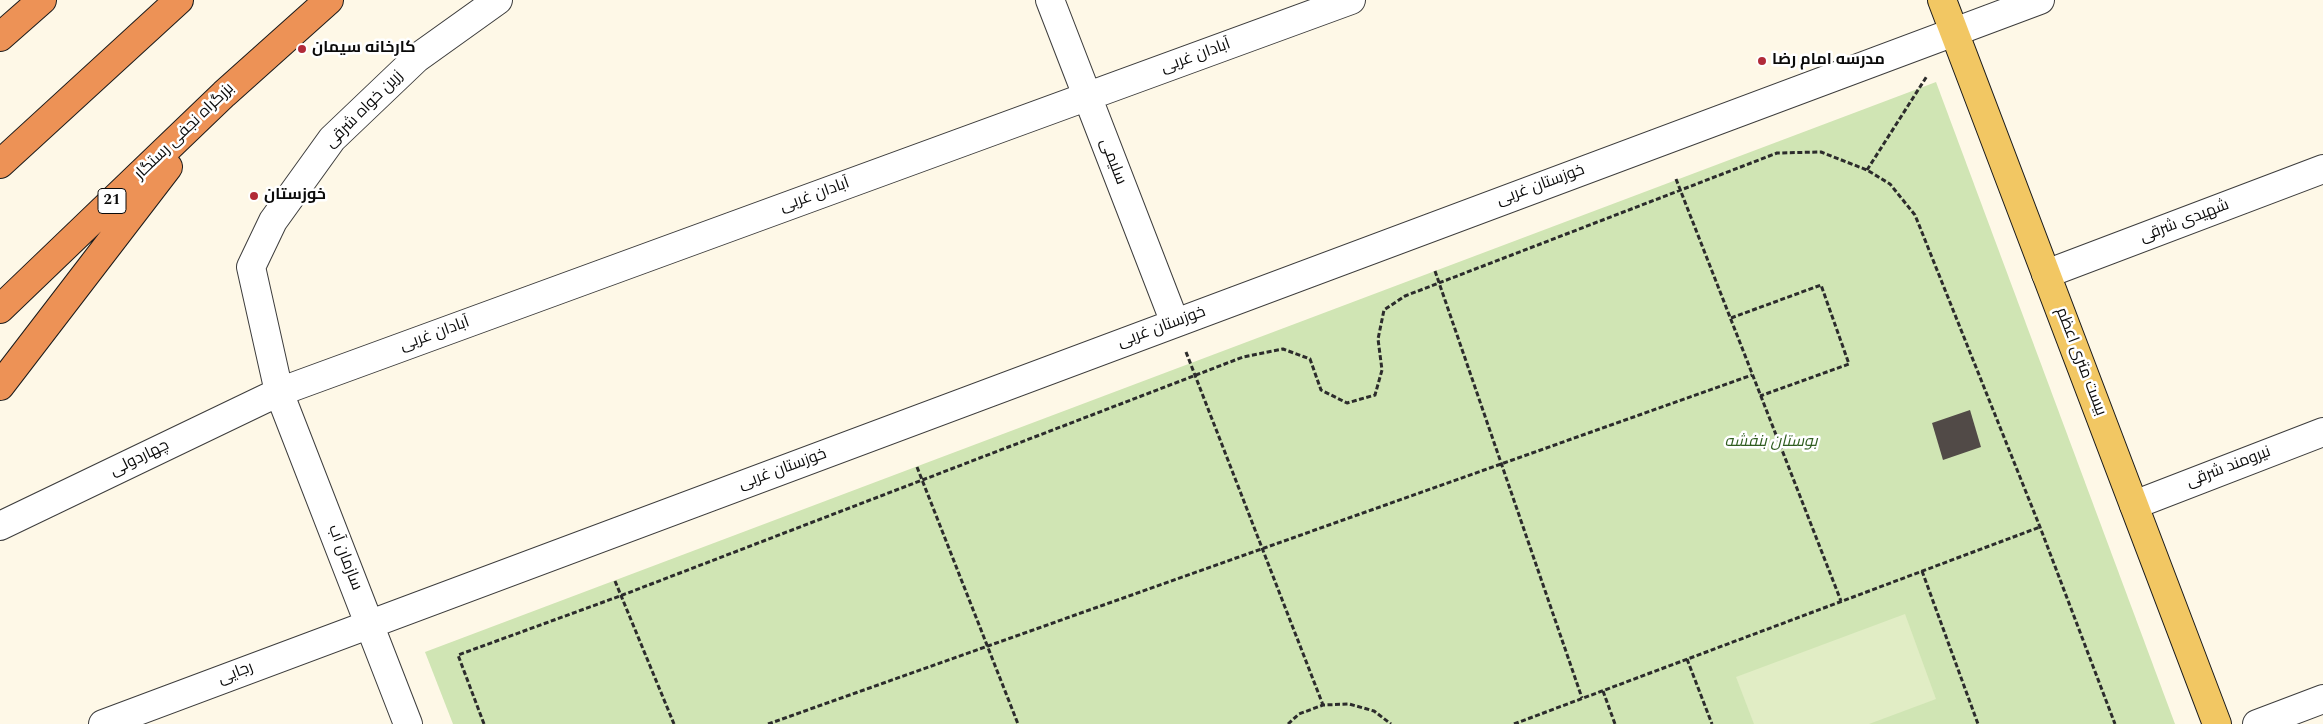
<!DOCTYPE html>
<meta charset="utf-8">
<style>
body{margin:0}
canvas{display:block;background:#fef8e7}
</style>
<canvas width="2323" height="724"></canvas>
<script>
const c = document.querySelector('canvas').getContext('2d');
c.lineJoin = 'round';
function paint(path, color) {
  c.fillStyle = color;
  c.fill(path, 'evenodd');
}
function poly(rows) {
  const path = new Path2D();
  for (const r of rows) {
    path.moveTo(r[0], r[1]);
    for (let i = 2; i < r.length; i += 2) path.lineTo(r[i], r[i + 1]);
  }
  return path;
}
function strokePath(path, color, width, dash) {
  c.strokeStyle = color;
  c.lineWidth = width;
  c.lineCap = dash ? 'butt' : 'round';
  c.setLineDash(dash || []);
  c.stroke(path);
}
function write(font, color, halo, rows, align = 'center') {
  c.font = font + ' Spectral,Cairo,serif';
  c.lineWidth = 5;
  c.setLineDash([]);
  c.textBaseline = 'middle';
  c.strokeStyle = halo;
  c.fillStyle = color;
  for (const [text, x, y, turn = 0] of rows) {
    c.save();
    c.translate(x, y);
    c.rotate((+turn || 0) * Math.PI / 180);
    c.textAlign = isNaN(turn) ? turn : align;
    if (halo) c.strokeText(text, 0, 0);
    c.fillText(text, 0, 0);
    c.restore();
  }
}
paint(poly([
 [1936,82,2175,724,453,724,425,652]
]), '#d0e5b4');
paint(poly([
 [1905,614,1936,699,1869,724,1754,724,1736,677]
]), '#e1edc5');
paint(poly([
 [1970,410,1981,447,1943,460,1932,423]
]), '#514a47');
const minor = poly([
 [1050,0,1175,323],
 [2046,274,2323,169],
 [2134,505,2323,432],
 [0,526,279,392,1351,0],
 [103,724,2040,0],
 [408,724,279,392,251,267,273,221,332,139,417,58,498,0],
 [2257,724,2323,699]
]);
const major = poly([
 [1942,0,2217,724]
]);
const highway = poly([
 [0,37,42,0],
 [0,164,179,0],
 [0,309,224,94,329,0],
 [0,386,168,167]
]);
strokePath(minor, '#3d3d3d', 30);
strokePath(major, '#1b1b1b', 30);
strokePath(highway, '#1b1b1b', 30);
strokePath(poly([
 [1867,170,1927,76],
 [1676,179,1841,601],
 [1435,271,1582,698],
 [1731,318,1821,285,1849,364,1760,396],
 [1186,352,1323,705],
 [917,467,1018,724],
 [1922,571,1978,724],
 [615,581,674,724],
 [1687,659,1712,724],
 [1603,691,1615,724],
 [484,724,458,655,620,596,1243,357,1283,349,1310,359,1321,390,1347,403,1375,395,1382,370,1378,339,1384,310,1405,296,1777,153,1821,152,1867,170,1890,184,1915,215,2040,527,2115,724],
 [768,724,1752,375],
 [1288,724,1299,714,1323,705,1349,704,1374,711,1391,724],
 [1514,724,2040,527]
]), '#2c2c2c', 3, [5, 2.5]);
strokePath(minor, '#fff', 28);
strokePath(major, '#f2c763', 28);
strokePath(highway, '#ed9256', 28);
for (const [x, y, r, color] of [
 [302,49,5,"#b12a38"],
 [1762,61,5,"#b12a38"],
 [254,196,5,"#b12a38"]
]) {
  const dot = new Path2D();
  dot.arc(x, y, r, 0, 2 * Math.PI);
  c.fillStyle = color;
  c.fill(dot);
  strokePath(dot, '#fff', 2);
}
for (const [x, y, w] of [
 [112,201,28]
]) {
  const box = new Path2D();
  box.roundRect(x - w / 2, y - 12.5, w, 25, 4);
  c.fillStyle = '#fff';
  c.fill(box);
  strokePath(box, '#0a0a0a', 1);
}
write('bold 15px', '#0a0a0a', null, [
 ["21",112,201]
]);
write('bold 16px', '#0a0a0a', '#fff', [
 ["کارخانه سیمان",312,49],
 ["مدرسه امام رضا",1772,61],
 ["خوزستان",264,196]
], 'left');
write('16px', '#0a0a0a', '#fff', [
 ["آبادان غربی",1196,57,-20],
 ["زرین خواه شرقی",365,110,-45],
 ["بزرگراه نجفی رستگار",185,132,-44],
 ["سلیمی",1112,162,69],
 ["خوزستان غربی",1541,186,-20],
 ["آبادان غربی",815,196,-20],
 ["شهیدی شرقی",2185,222,-21],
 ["خوزستان غربی",1162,328,-20],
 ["آبادان غربی",435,335,-20],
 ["بیست متری اعظم",2080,362,69],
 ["چهاردولی",140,459,-26],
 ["نیرومند شرقی",2229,468,-21],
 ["خوزستان غربی",783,470,-20],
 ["سازمان آب",344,558,69],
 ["رجایی",236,674,-21]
]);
write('italic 16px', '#2f5d1f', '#fff', [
 ["بوستان بنفشه",1771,443]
]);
</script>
